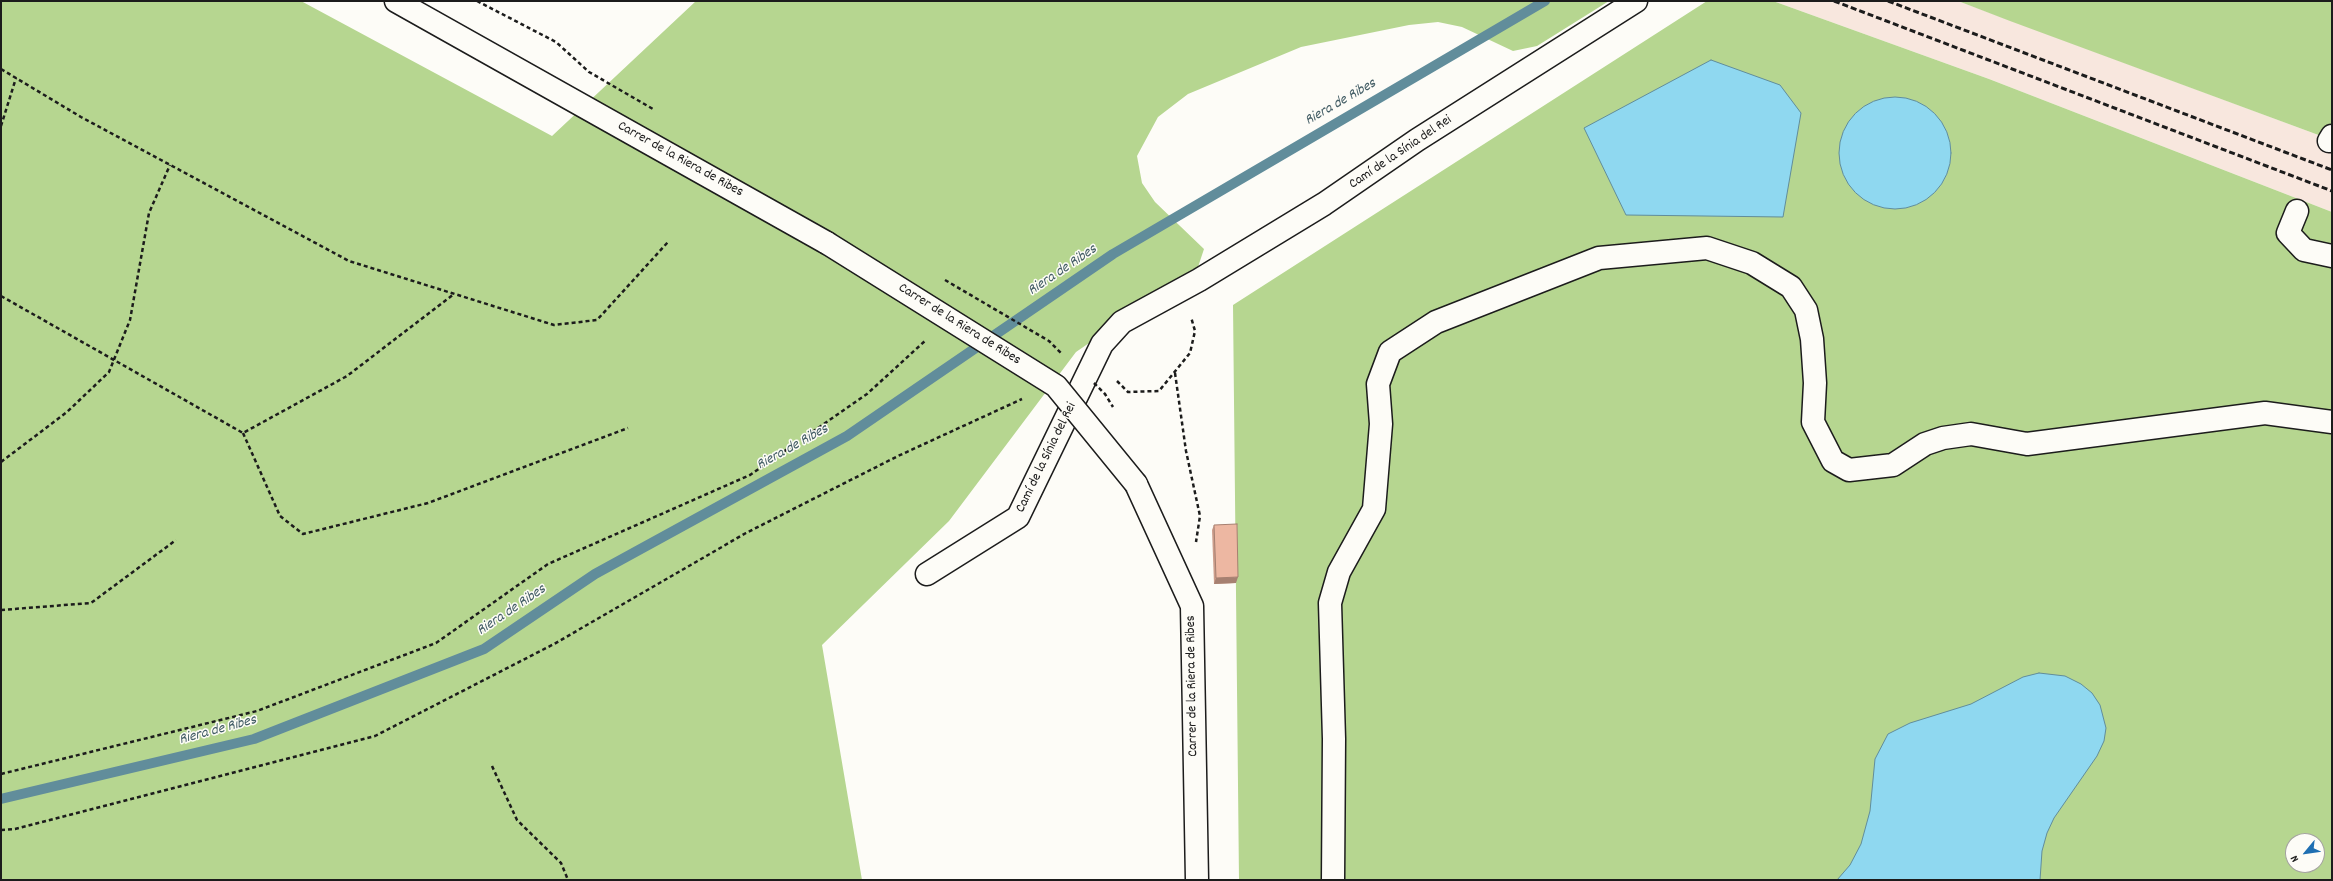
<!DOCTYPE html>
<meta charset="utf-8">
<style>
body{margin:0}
#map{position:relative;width:2333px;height:881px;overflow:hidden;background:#fdfcf7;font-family:Dekko,sans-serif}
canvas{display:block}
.frame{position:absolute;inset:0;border:2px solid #1c1c1c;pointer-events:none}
.north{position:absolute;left:2285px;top:833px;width:40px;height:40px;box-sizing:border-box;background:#fdfcf7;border:1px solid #a3a29f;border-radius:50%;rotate:241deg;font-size:11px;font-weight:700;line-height:16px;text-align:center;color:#1c1c1c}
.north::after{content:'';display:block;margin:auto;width:14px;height:18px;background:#1f6fb2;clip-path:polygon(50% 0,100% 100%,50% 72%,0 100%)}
</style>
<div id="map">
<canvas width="2333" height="881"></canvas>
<div class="frame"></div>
<div class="north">N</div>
</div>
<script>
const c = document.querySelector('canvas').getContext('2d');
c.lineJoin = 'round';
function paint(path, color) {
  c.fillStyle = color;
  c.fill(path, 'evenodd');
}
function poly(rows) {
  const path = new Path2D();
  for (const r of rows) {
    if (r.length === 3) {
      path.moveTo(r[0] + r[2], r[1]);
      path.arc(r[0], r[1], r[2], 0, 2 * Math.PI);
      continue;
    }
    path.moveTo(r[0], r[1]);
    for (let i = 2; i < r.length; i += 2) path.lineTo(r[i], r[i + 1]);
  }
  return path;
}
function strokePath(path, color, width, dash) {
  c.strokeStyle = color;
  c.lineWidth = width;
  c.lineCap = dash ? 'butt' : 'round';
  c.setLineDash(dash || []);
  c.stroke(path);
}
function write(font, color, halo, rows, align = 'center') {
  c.font = font + ' Dekko,sans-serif';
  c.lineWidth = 3;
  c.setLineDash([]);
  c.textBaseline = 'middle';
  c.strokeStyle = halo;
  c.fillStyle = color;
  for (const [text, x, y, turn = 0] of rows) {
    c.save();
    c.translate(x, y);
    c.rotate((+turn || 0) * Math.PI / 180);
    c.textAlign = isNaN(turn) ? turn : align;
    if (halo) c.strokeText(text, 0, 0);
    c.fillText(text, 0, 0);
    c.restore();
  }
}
paint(poly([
 [1773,1,1958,1,2332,140,2332,212,1989,79]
]), '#f8e7de');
paint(poly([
 [1,1,301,1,552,136,696,1,1609,1,1537,46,1513,51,1462,27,1438,22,1409,25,1301,47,1188,94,1158,117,1137,156,1142,183,1155,202,1204,249,1195,276,1143,306,1076,352,949,521,822,645,862,880,1,880],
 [1707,1,1773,1,1989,79,2332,212,2332,880,1239,880,1233,305],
 [2293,841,2317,841,2317,865,2293,865],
 [1958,1,2332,1,2332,140,2010,21]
]), '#b6d690');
const water = poly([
 [1711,60,1780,85,1801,113,1783,217,1626,215,1584,128,1711,60],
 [1895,153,56],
 [2039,673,2065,676,2081,684,2092,693,2100,705,2106,728,2104,741,2097,756,2054,818,2047,833,2042,851,2040,880,1837,880,1850,865,1861,844,1870,811,1875,759,1888,734,1910,723,1971,704,2023,677,2039,673]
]);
paint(water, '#8fd8f0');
strokePath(water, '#618d9b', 1);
strokePath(poly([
 [1,799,254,739,484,649,595,574,847,436,1113,254,1545,1]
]), '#618d9b', 10);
const minor = poly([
 [396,1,827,243],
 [2329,141,2332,136],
 [2297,211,2288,233,2304,250,2332,256],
 [1136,484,1192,606,1197,880],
 [927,574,1018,517,1102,344,1122,322,1199,280,1324,204,1417,140,1636,1],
 [1333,880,1334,739,1330,603,1339,572,1374,509,1381,424,1378,384,1390,352,1436,322,1599,258,1707,248,1752,263,1791,287,1806,310,1812,339,1815,383,1813,422,1833,461,1849,470,1893,465,1925,444,1943,438,1971,434,2027,444,2265,413,2332,422]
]);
strokePath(minor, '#1c1c1c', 25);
strokePath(poly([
 [477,1,556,42,589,72,653,109],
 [1,69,81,117,349,261,554,325,597,320,668,242],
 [1,126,16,78],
 [1,296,243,433,347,376,454,294],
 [1175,373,1186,451,1200,516,1196,542],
 [1117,381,1128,392,1159,391,1190,353,1195,331,1191,317],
 [243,433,280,516,303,534,428,503,628,428],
 [1,462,67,412,109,372,130,320,149,213,170,165],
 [1,610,91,603,176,540],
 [492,766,517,820,561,863,568,880],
 [1,774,257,711,436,643,548,564,750,475,867,394,926,340],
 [1,830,15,829,375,736,554,644,746,533,898,456,1022,399]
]), '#1c1c1c', 2.5, [4, 3]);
strokePath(minor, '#fdfcf7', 22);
strokePath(poly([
 [1834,1,2332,191],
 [1888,1,2332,170]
]), '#1c1c1c', 3, [6, 3]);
const minorBridge = poly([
 [827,243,1056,386,1136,484]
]);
strokePath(minorBridge, '#1c1c1c', 25, []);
strokePath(poly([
 [945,280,1049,341,1062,354],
 [1094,383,1105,394,1113,407]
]), '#1c1c1c', 2.5, [4, 3]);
strokePath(minorBridge, '#fdfcf7', 22);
paint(poly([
 [1214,525,1236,583,1214,584,1212,530]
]), '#cc9d8b');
paint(poly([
 [1238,577,1236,583,1214,584,1216,578]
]), '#a68071');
const building = poly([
 [1237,524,1238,577,1216,578,1214,525,1237,524]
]);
paint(building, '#edb7a2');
strokePath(building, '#a68071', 1);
write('14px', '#1c1c1c', '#fdfcf7', [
 ["Camí de la Sínia del Rei",1401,153,-34],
 ["Carrer de la Riera de Ribes",680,160,29],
 ["Carrer de la Riera de Ribes",959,325,32],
 ["Camí de la Sínia del Rei",1047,458,-64],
 ["Carrer de la Riera de Ribes",1193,686,-91]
]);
write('italic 15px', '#445e66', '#fdfcf7', [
 ["Riera de Ribes",1341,103,-30],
 ["Riera de Ribes",1063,271,-34],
 ["Riera de Ribes",793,448,-29],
 ["Riera de Ribes",512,611,-34],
 ["Riera de Ribes",218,731,-15]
]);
</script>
